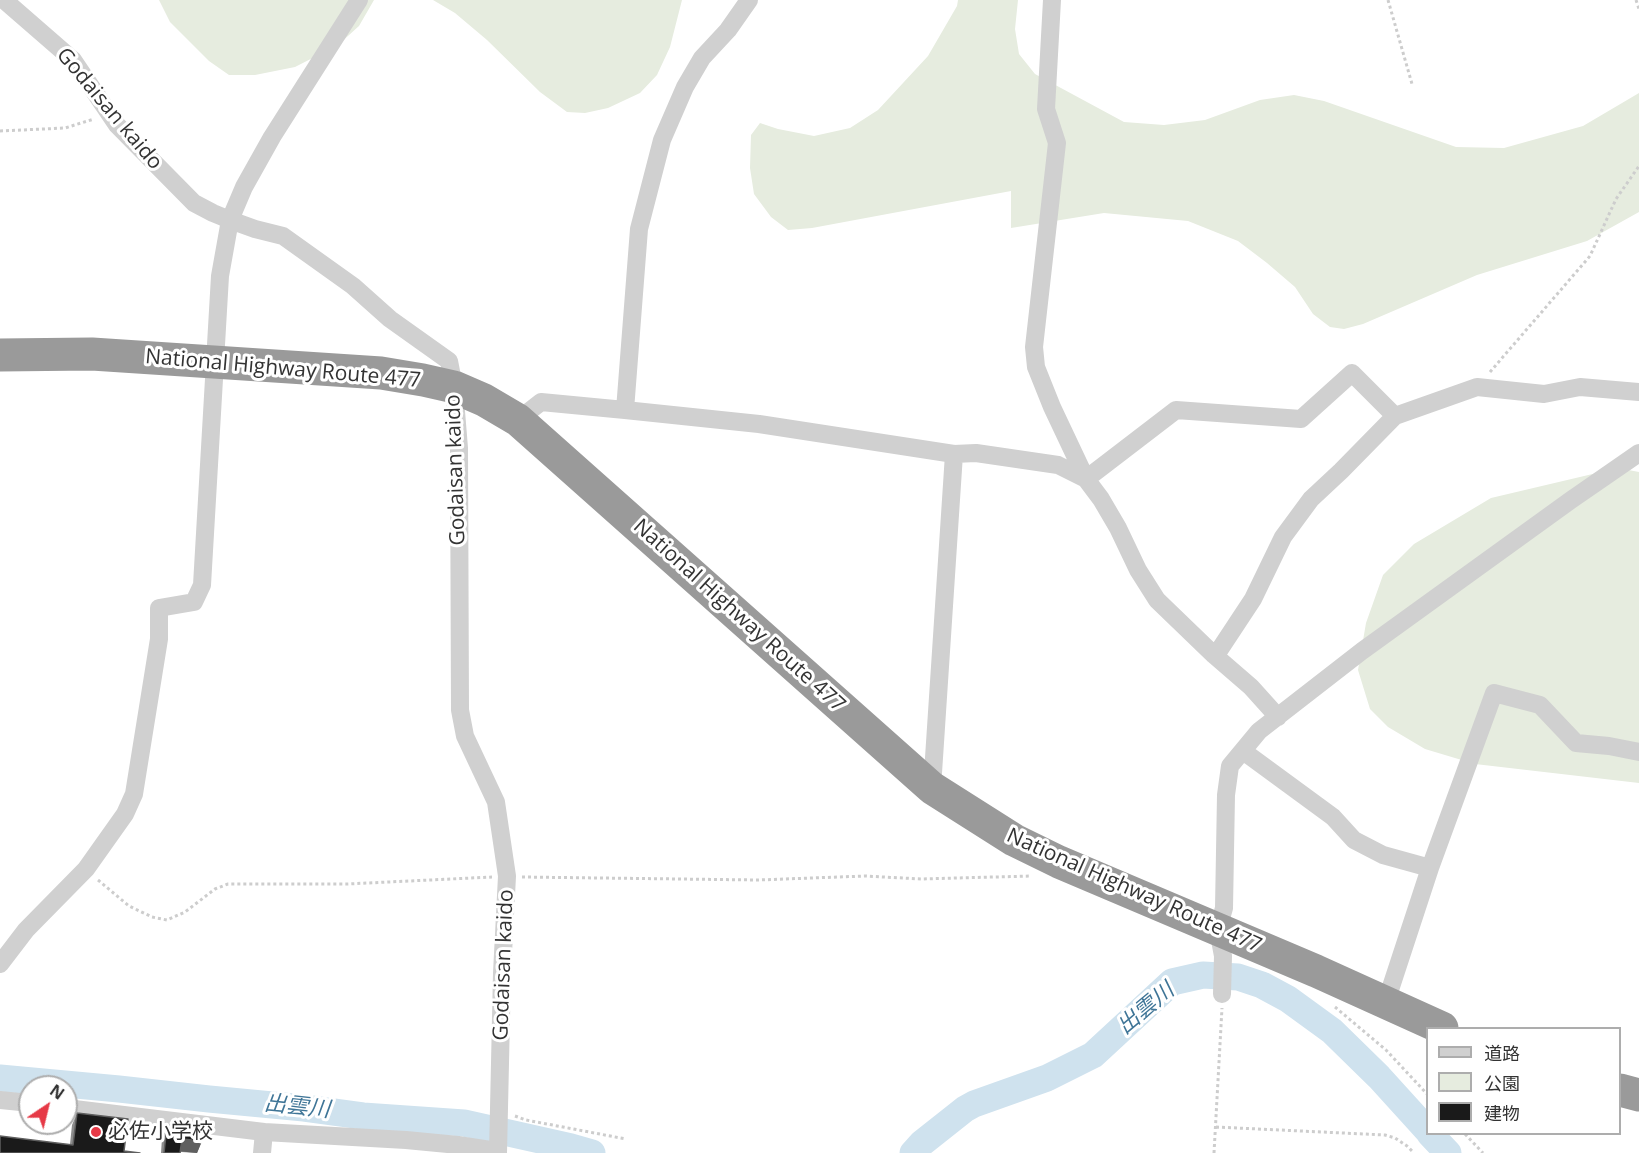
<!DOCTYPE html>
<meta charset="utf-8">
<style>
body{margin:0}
#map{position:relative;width:1639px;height:1153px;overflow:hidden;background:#fff;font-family:"Open Sans","Noto Sans JP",sans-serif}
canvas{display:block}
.legend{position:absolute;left:1426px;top:1027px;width:195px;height:108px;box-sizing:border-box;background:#fff;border:2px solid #adadad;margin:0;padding:8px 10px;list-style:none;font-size:18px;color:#333}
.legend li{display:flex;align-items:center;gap:12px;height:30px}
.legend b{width:30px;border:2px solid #adadad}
.north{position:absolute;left:18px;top:1075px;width:60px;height:60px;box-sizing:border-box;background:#fff;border:2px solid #adadad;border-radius:50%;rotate:35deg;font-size:16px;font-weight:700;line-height:24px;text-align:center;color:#333}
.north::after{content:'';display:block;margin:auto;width:21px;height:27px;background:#e63946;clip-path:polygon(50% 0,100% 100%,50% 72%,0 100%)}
</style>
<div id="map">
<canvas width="1639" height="1153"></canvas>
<ul class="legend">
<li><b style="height:8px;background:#d0d0d0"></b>道路</li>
<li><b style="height:16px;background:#e6ecdf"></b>公園</li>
<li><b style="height:16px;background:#1a1a1a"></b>建物</li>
</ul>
<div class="north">N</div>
</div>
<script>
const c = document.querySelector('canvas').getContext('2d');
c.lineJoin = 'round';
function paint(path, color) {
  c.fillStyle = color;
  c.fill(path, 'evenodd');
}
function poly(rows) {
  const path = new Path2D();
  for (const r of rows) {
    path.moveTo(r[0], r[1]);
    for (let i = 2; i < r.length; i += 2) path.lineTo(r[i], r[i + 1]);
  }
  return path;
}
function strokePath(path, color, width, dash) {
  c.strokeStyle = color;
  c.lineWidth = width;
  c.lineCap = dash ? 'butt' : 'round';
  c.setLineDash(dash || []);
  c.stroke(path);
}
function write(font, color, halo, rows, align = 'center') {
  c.font = font + ' "Open Sans","Noto Sans JP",sans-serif';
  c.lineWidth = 6;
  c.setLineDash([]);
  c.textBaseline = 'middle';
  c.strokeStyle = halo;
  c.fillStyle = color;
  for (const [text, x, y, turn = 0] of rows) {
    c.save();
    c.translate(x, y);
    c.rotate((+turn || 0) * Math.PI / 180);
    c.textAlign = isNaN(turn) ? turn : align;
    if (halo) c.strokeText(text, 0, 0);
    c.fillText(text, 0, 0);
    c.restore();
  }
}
paint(poly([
 [159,0,374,0,359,26,338,45,295,67,255,75,229,75,209,61,170,22],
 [433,0,682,0,670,47,657,75,640,93,608,108,585,113,567,112,540,92,487,40,455,13],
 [958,0,1018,0,1015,29,1019,54,1035,74,1124,122,1164,125,1205,120,1260,100,1294,95,1324,101,1456,147,1504,148,1583,126,1639,93,1639,212,1587,241,1477,275,1363,324,1344,329,1330,327,1313,314,1295,287,1267,263,1238,241,1188,221,1104,213,1011,228,1011,191,812,228,788,230,771,217,754,194,750,168,751,135,760,123,778,129,814,136,850,128,878,110,928,56,957,6],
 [1618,468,1639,472,1639,783,1475,764,1425,749,1388,727,1370,709,1358,670,1366,623,1383,575,1414,544,1491,498]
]), '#e6ecdf');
strokePath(poly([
 [0,1078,119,1089,209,1099,304,1108,363,1116,464,1123,571,1147,592,1153],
 [1430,1134,1448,1153],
 [913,1153,922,1143,965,1109,974,1104,1047,1078,1093,1055,1172,982,1203,975,1238,977,1262,985,1288,999,1332,1031,1379,1077,1428,1131]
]), '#cfe2ee', 27);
strokePath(poly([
 [1388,0,1412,84],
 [1636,0,1639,9],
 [0,131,65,128,94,119],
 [1490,372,1590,256,1616,199,1639,166],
 [522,877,758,880,865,876,921,879,1031,876],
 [98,880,129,906,152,917,167,920,185,912,215,889,228,884,347,884,492,877],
 [1335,1007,1386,1050,1428,1095],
 [515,1116,526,1120,626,1139],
 [1216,1127,1385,1135,1395,1138,1407,1146,1414,1153],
 [1465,1134,1483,1153],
 [1214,1153,1222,1008]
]), '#cdcdcd', 3, [3, 3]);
strokePath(poly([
 [4,0,73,60,117,125,194,203,213,213,230,220,255,229,283,236,353,286,390,319,449,361,454,387,459,448,460,710,465,736,496,802,507,876,502,973,498,1153],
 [1052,0,1046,109,1057,143,1034,347,1036,367,1052,407,1086,479,1101,499,1118,528,1138,570,1157,600,1214,655,1251,687,1278,717],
 [625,410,639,229,662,140,685,87,702,58,728,30,749,0],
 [518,420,541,402,625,410,759,424,954,454,976,453,1058,465,1086,479],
 [1086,479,1176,410,1301,419,1352,373,1395,416],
 [1214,655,1220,649,1253,599,1283,537,1311,499,1341,471,1395,416,1477,387,1544,394,1580,387,1639,392],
 [1243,751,1333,817,1354,840,1383,855,1430,868],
 [932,788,954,454],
 [0,964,26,930,86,869,125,814,134,794,159,639,159,608,194,602,202,585,220,276,230,220,244,187,272,137,359,0],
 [1222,994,1223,956,1218,929,1224,908,1226,795,1230,766,1259,731,1362,651,1571,500,1639,453],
 [1386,1002,1430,868,1494,693,1540,705,1576,743,1609,746,1639,752],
 [0,1100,30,1103],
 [66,1108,264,1132],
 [262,1153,264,1132,406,1140,458,1145,497,1151]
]), '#d0d0d0', 18);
strokePath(poly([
 [0,355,92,354,381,373,423,380,454,387,484,400,518,420,932,788,1014,840,1059,862,1316,971,1442,1028],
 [1620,1090,1639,1095]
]), '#9a9a9a', 33);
paint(poly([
 [77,1113,124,1151,70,1144,72,1125],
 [167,1125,202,1141,197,1153,181,1152,180,1153,161,1153,162,1138]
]), '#8c8c8c');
paint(poly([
 [182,1139,202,1141,197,1153,177,1151]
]), '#5f5f5f');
const building = poly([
 [77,1113,128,1119,124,1151,140,1153,0,1153,0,1136,73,1145,77,1113],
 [167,1125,203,1129,202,1141,182,1139,180,1153,164,1153,167,1125]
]);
paint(building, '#1a1a1a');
strokePath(building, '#5f5f5f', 1.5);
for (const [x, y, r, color] of [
 [96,1132,6,"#e63946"]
]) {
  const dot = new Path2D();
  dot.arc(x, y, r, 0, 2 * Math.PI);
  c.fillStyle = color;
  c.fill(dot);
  strokePath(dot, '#fff', 2);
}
write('21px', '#333', '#fff', [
 ["Godaisan kaido",109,109,50],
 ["National Highway Route 477",283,369,5],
 ["Godaisan kaido",456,470,-92],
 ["National Highway Route 477",739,616,42],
 ["National Highway Route 477",1134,891,24],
 ["Godaisan kaido",504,965,-88]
]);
write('21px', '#333', '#fff', [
 ["必佐小学校",108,1132]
], 'left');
write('italic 22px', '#3f7597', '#fff', [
 ["出雲川",1146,1009,-40],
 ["出雲川",297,1107,6]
]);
</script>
